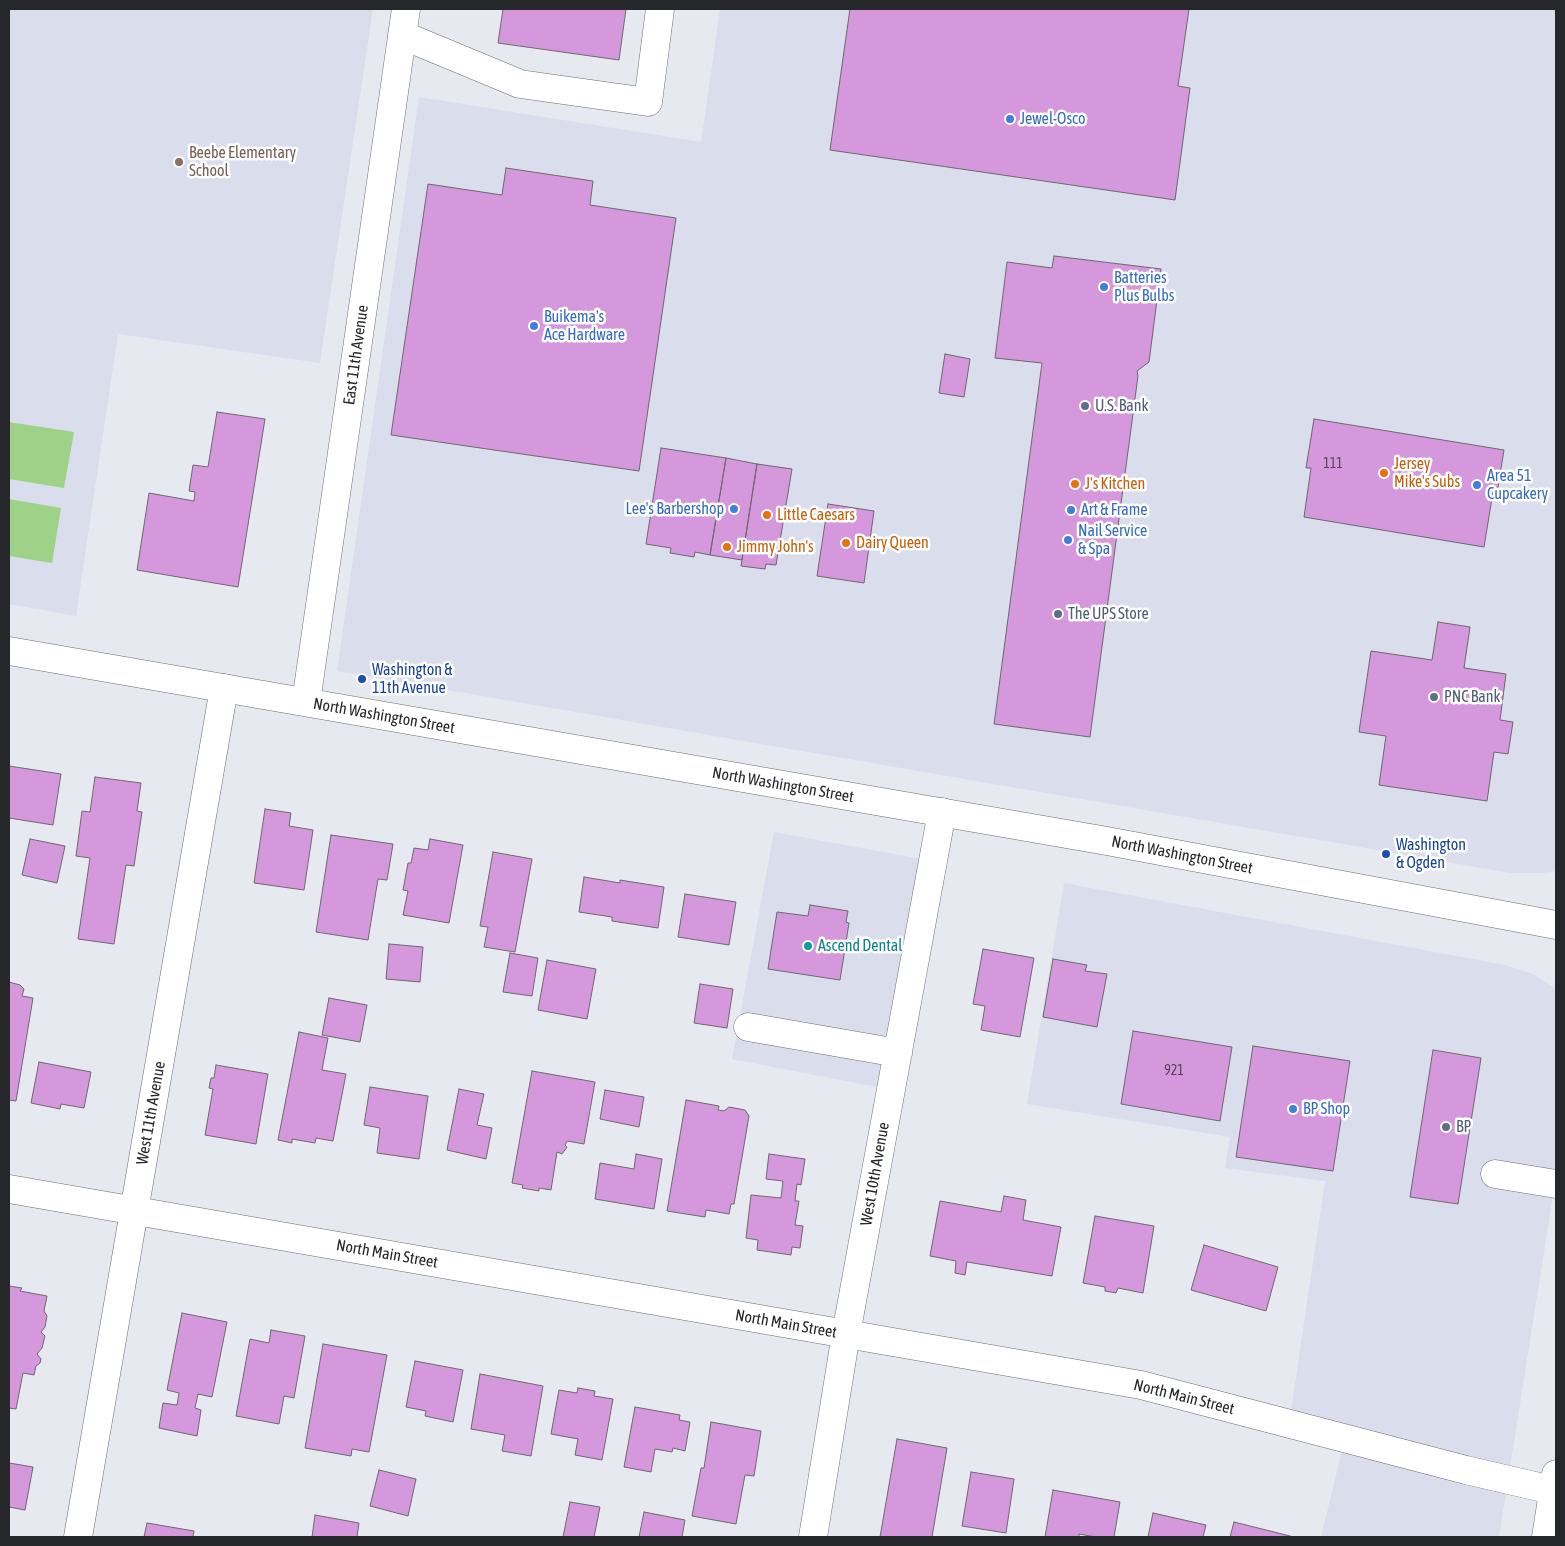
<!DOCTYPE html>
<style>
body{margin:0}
#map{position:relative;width:1565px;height:1546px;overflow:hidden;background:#e7e9f1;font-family:"Asap Condensed",sans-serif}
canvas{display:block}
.frame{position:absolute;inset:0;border:10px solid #26272a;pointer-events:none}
</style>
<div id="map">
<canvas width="1565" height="1546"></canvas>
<div class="frame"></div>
</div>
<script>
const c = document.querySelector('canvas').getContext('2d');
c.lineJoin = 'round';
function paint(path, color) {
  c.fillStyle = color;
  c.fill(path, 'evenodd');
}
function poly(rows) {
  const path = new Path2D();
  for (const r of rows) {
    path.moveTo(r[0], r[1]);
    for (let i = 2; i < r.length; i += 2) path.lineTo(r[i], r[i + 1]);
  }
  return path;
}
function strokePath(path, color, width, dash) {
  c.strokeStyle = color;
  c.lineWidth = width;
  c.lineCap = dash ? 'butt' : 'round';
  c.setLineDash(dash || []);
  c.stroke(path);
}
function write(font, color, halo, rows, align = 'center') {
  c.font = font + ' "Asap Condensed",sans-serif';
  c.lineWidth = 5;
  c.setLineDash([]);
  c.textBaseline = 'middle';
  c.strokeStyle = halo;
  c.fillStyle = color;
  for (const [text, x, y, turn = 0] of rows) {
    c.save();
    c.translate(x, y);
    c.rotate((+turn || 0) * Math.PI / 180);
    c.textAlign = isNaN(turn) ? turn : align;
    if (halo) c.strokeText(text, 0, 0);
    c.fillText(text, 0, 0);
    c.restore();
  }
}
paint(poly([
 [9,9,373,9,320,363,118,334,76,616,9,604],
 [720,9,1556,9,1556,871,1543,873,1511,873,337,671,419,97,701,142],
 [774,832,938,862,897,1091,732,1059],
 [1064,883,1505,965,1533,974,1556,989,1556,1176,1499,1537,1321,1537,1347,1430,1290,1417,1325,1181,1225,1168,1230,1137,1027,1104]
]), '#daddec');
paint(poly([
 [9,422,74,432,64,488,9,479],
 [9,499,61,508,52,563,9,556]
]), '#9fd289');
const building = poly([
 [503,9,626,9,619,60,498,43,503,9],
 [850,9,1189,9,1178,86,1190,88,1175,200,830,150,850,9],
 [506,168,593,181,590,205,676,218,639,471,391,435,428,184,502,195,506,168],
 [1054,256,1161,269,1149,362,1137,371,1138,376,1090,737,994,724,1042,363,995,358,1007,262,1052,268,1054,256],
 [945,354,970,359,964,397,939,393,945,354],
 [217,412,265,419,238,587,137,570,149,493,194,501,195,492,189,491,193,465,208,467,217,412],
 [1314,419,1504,450,1497,493,1493,492,1484,547,1304,517,1311,468,1306,468,1314,419],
 [661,448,726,458,710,555,695,552,694,557,670,553,671,548,646,544,661,448],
 [726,458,757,464,742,560,710,555,726,458],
 [757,464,792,469,776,565,766,564,765,569,741,566,757,464],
 [828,504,874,511,864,583,817,576,828,504],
 [1438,622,1470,627,1464,668,1506,674,1500,720,1513,722,1508,754,1494,752,1487,801,1379,785,1386,736,1359,732,1371,651,1432,660,1438,622],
 [9,766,61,774,53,825,9,818,9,766],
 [95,777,141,783,137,811,142,812,134,866,126,865,114,944,78,939,90,858,76,856,82,811,90,812,95,777],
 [265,809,291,813,289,826,313,830,304,890,254,883,265,809],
 [331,835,393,844,387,880,378,879,368,940,316,932,331,835],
 [30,839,65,846,57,883,22,875,30,839],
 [430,839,463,845,449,923,403,915,408,891,403,890,408,863,411,863,414,848,428,850,430,839],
 [493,852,532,859,515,952,484,947,488,927,480,926,493,852],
 [584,877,620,883,620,880,664,887,658,928,612,921,612,917,579,912,584,877],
 [685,894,736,902,729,945,678,937,685,894],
 [810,905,848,911,846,922,849,923,840,980,768,969,777,912,808,916,810,905],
 [389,944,423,947,420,982,386,979,389,944],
 [983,949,1034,958,1020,1037,981,1030,985,1006,973,1004,983,949],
 [510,953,538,958,532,996,503,992,510,953],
 [1053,959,1087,965,1085,971,1107,974,1097,1027,1043,1017,1053,959],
 [547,960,596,969,587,1019,538,1010,547,960],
 [9,982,20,985,24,989,22,996,33,998,16,1101,9,1100,9,982],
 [700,984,733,989,727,1028,694,1023,700,984],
 [329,998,367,1005,360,1042,322,1035,329,998],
 [1133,1031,1232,1047,1220,1121,1121,1104,1133,1031],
 [299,1032,328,1038,322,1070,346,1074,333,1141,316,1138,315,1143,292,1139,292,1143,278,1140,299,1032],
 [1253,1046,1350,1061,1333,1171,1236,1157,1253,1046],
 [1433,1050,1481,1058,1458,1204,1410,1197,1433,1050],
 [39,1062,91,1072,84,1108,61,1104,60,1109,31,1103,39,1062],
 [216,1065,268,1074,256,1144,205,1135,213,1089,209,1088,211,1078,214,1078,216,1065],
 [532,1071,595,1082,584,1144,567,1141,565,1145,567,1147,562,1154,557,1152,551,1190,539,1188,539,1191,522,1188,523,1185,512,1183,532,1071],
 [370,1087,428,1096,419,1159,377,1153,380,1128,364,1125,370,1087],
 [459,1089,484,1094,477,1125,492,1128,486,1159,447,1150,459,1089],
 [605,1090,644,1097,639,1127,600,1119,605,1090],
 [686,1100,719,1106,718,1110,724,1111,729,1107,745,1110,749,1116,734,1204,731,1204,729,1214,706,1210,705,1217,667,1211,686,1100],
 [636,1154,662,1159,654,1209,595,1199,600,1163,634,1169,636,1154],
 [769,1154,805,1159,801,1185,797,1184,795,1201,799,1201,795,1225,803,1226,800,1248,792,1247,791,1255,757,1250,758,1240,746,1238,751,1195,781,1198,783,1181,766,1179,769,1154],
 [1004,1196,1026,1200,1023,1220,1061,1227,1052,1276,967,1262,965,1275,955,1273,956,1261,930,1256,940,1201,1001,1212,1004,1196],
 [1095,1216,1154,1226,1143,1293,1118,1288,1116,1293,1105,1291,1105,1287,1083,1283,1095,1216],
 [1204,1245,1278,1267,1266,1311,1191,1290,1204,1245],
 [9,1286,22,1288,20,1291,47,1296,44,1311,47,1316,45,1327,41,1332,45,1336,42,1348,37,1354,41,1359,40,1363,36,1366,34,1375,23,1373,16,1409,9,1408,9,1286],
 [182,1313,227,1322,212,1397,198,1394,195,1408,201,1410,197,1436,159,1428,163,1403,177,1405,179,1393,167,1390,182,1313],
 [271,1330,305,1336,294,1398,284,1396,279,1424,236,1416,250,1339,269,1343,271,1330],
 [323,1344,387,1355,369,1452,352,1449,351,1456,305,1448,323,1344],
 [415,1361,463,1370,453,1422,425,1416,426,1411,406,1407,415,1361],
 [480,1374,543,1386,531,1456,502,1451,505,1435,471,1429,480,1374],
 [578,1388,595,1391,594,1396,613,1399,602,1460,575,1455,578,1439,551,1434,559,1390,577,1393,578,1388],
 [635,1407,680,1415,679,1420,690,1422,685,1451,673,1448,672,1452,655,1449,651,1472,624,1467,635,1407],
 [711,1422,761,1431,754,1476,745,1475,736,1524,692,1516,701,1468,704,1468,711,1422],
 [897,1439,947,1448,932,1537,880,1537,897,1439],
 [9,1463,33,1467,25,1510,9,1507,9,1463],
 [379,1470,416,1479,408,1516,370,1506,379,1470],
 [971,1472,1014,1479,1006,1533,962,1526,971,1472],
 [1053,1490,1120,1502,1114,1537,1096,1537,1079,1534,1079,1537,1045,1537,1053,1490],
 [570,1502,600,1507,594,1537,563,1537,570,1502],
 [644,1512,685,1520,682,1537,639,1537,644,1512],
 [1153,1513,1206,1525,1203,1537,1148,1537,1153,1513],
 [315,1515,359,1523,357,1537,312,1537,315,1515],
 [1234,1522,1294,1537,1230,1537,1234,1522],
 [147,1523,194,1531,193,1537,144,1537,147,1523]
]);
paint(building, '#d698dd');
strokePath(building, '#6d686e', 1);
const minor = poly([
 [402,35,520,84,648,102,660,9],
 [306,702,406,9],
 [748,1027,898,1053],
 [1495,1174,1556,1184],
 [9,1189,1141,1385,1466,1470,1556,1491],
 [78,1537,224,688],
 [813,1537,846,1334,942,812]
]);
const major = poly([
 [9,651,1107,841,1556,925],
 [1546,1537,1556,1474]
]);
strokePath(minor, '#6c6e75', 29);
strokePath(major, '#6c6e75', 29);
strokePath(minor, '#fff', 28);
strokePath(major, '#fff', 28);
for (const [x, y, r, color] of [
 [1010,119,5,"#3f7fe0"],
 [179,162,5,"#8d6e63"],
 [1104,287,5,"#3f7fe0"],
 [534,326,5,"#3f7fe0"],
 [1085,406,5,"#5c6f8a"],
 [1384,473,5,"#e8710a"],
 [1075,484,5,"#e8710a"],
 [1477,485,5,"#3f7fe0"],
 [734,509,5,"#3f7fe0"],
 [1071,510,5,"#3f7fe0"],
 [767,515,5,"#e8710a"],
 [1068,540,5,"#3f7fe0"],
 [846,543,5,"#e8710a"],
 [727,547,5,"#e8710a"],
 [1058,614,5,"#5c6f8a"],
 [362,679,5,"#1a4fb4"],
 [1434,697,5,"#5c6f8a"],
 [1386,854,5,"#1a4fb4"],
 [808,946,5,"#0f9aa8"],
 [1293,1109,5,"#3f7fe0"],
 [1446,1127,5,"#5c6f8a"]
]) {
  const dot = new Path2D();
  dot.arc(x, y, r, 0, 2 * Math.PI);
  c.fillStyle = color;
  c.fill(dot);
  strokePath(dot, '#fff', 2);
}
write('14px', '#524357', null, [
 ["111",1333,464],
 ["921",1174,1071]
]);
write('16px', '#366cbe', '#fff', [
 ["Jewel-Osco",1020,119],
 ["Batteries",1114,278],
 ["Plus Bulbs",1114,296],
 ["Buikema's",544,317],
 ["Ace Hardware",544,335],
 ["Area 51",1487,476],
 ["Cupcakery",1487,494],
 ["Lee's Barbershop",724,509,"right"],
 ["Art & Frame",1081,510],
 ["Nail Service",1078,531],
 ["& Spa",1078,549],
 ["BP Shop",1303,1109]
], 'left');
write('16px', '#785e54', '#fff', [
 ["Beebe Elementary",189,153],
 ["School",189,171]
], 'left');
write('16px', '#26272a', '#fff', [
 ["East 11th Avenue",356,355,-82],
 ["North Washington Street",384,716,10],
 ["North Washington Street",783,785,10],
 ["North Washington Street",1182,855,11],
 ["West 11th Avenue",151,1113,-80],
 ["West 10th Avenue",875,1174,-80],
 ["North Main Street",387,1254,10],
 ["North Main Street",786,1324,10],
 ["North Main Street",1184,1397,14]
]);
write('16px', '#4e5e75', '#fff', [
 ["U.S. Bank",1095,406],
 ["The UPS Store",1068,614],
 ["PNC Bank",1444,697],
 ["BP",1456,1127]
], 'left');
write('16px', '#c56008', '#fff', [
 ["Jersey",1394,464],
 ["Mike's Subs",1394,482],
 ["J's Kitchen",1085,484],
 ["Little Caesars",777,515],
 ["Dairy Queen",856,543],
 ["Jimmy John's",737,547]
], 'left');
write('16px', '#164399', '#fff', [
 ["Washington &",372,670],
 ["11th Avenue",372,688],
 ["Washington",1396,845],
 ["& Ogden",1396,863]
], 'left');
write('16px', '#0d838f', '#fff', [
 ["Ascend Dental",818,946]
], 'left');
</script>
